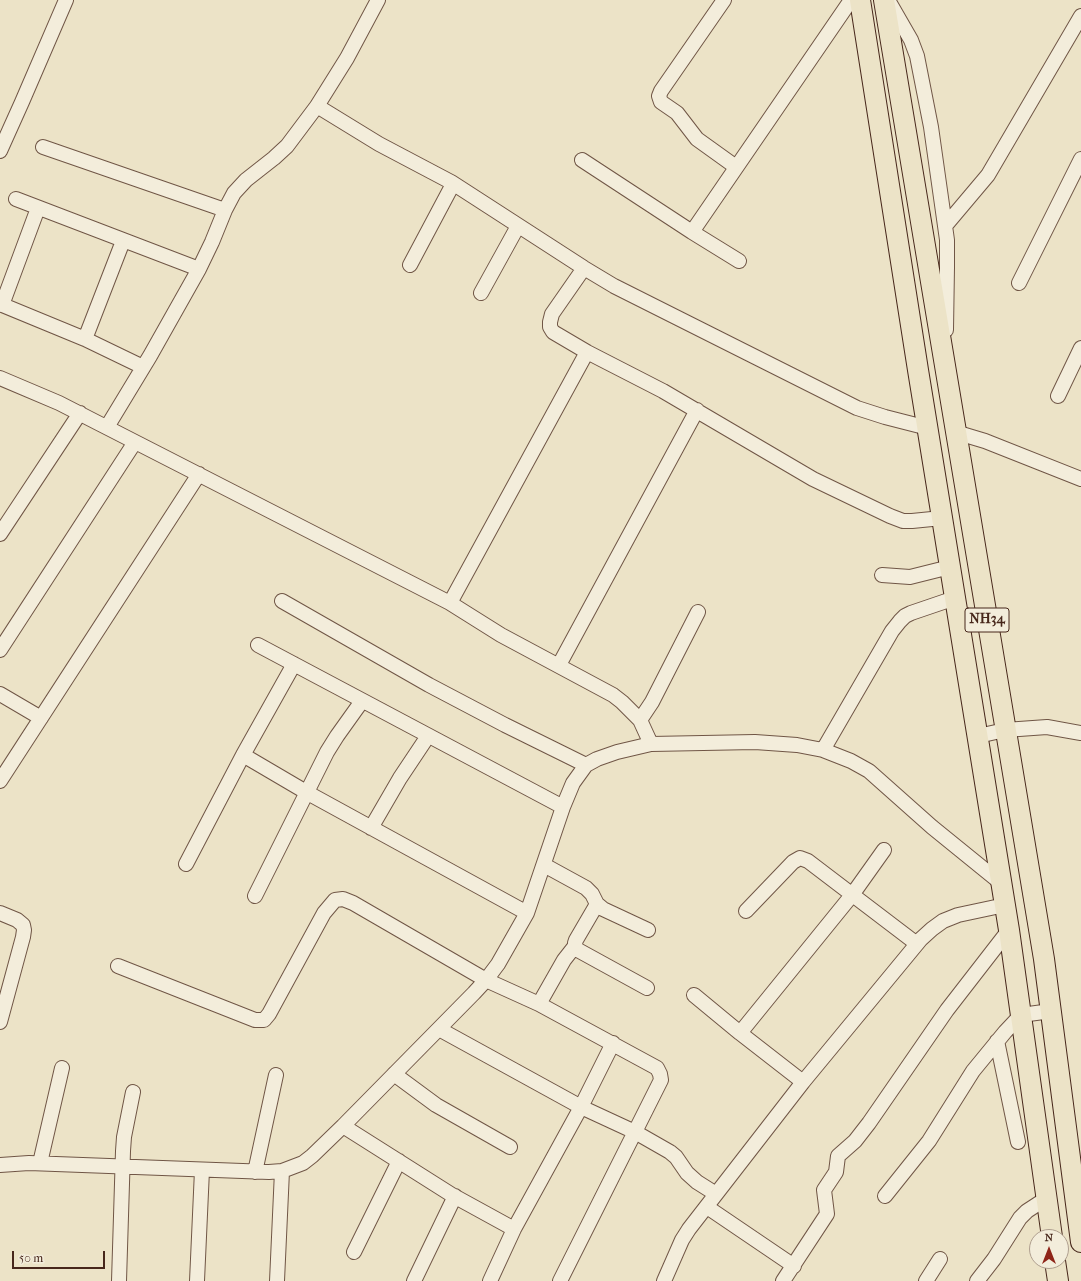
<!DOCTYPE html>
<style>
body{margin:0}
#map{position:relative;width:1081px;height:1281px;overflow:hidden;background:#ece3c7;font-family:"IM FELL French Canon",serif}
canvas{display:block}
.north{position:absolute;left:1029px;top:1229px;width:40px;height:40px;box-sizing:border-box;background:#f3eddb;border:1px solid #ae9e8e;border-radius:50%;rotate:0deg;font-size:11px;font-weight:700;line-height:16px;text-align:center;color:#47271b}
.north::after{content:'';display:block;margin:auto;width:14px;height:18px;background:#8f2418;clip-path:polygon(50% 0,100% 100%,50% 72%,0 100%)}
.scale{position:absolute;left:12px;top:1251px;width:93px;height:18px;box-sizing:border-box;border:2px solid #47271b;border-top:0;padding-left:5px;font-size:12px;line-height:14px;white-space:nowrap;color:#47271b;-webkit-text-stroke:3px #f3eddb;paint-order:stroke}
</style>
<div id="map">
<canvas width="1081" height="1281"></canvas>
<div class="north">N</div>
<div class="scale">50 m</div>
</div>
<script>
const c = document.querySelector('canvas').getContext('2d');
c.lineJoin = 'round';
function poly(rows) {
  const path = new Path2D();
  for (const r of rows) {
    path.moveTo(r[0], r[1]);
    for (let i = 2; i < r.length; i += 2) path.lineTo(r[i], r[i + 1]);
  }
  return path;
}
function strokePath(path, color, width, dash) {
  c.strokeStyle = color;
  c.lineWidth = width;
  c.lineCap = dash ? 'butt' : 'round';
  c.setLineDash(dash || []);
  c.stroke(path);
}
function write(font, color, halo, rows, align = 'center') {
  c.font = font + ' "IM FELL French Canon",serif';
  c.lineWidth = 4;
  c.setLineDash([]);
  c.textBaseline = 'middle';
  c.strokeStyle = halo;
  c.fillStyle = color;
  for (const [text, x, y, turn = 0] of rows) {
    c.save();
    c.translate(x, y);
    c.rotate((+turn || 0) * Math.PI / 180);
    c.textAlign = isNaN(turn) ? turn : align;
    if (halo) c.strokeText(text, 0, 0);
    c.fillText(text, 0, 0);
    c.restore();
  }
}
const minor = poly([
 [724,0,661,91,659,96,661,102,677,113,697,139,736,167],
 [888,0,911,40,917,56,931,127,947,240,947,267,946,330],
 [317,106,379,144,451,182,584,268,614,286,857,408,885,417,928,428],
 [43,147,225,210],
 [0,151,22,102,66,0],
 [582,160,692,232,739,261],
 [16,199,199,269],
 [945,226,988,175,1081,16],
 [692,232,851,0],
 [410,265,453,184],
 [584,268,552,314,550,322,550,327,553,332,587,352,663,391,813,479,890,516,903,521,912,521,942,518],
 [1019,283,1081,159],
 [481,293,518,226],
 [0,304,85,339,143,367],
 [2,305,38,208],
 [85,339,123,241],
 [0,378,59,403,450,603,501,635,613,695,622,702,640,720,651,744],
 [1058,396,1081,348],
 [107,427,150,356,199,269,212,242,225,210,234,193,246,180,274,158,287,146,317,106,347,58,378,0],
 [955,432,985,441,1081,479],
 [0,534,80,413],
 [882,575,910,577,950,567],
 [282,601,429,685,505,725,586,765],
 [450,603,587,352],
 [258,645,563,807],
 [0,650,135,442],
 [559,665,697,410],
 [0,694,41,718],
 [640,720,652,702,698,612],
 [978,736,1005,730,1047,727,1081,733],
 [823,750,892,631,900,621,905,616,911,613,955,598],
 [243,755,306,792,527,913],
 [0,781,199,474],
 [371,828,400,778,428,736],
 [186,864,243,755,294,664],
 [544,865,586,888,592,894,597,904,603,909,648,930],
 [255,896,327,752,337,736,362,701],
 [597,904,576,940,575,943,576,949,647,988],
 [746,911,793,862,800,858,808,861,917,944],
 [0,913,17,920,23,925,24,930,23,937,0,1022],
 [118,966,255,1020,264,1020,269,1014,324,913,335,900,343,899,353,903,486,980,539,1004,657,1068,660,1074,661,1080,560,1281],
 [694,995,740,1033,803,1082],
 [539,1004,564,960,575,946],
 [439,1029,581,1107,635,1132,670,1152,676,1157,687,1173,697,1182,716,1194],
 [740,1033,852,895,884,850],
 [997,1041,1018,1142],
 [394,1074,436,1105,510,1147],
 [343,1126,452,1195,514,1229],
 [40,1163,62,1068],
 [0,1165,29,1163,269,1172,282,1171,303,1163,312,1156,343,1126,474,993,486,980,498,964,527,913,563,807,573,783,586,765,597,759,617,752,651,744,755,742,797,745,823,750,851,761,869,771,932,827,1001,883],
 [255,1172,276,1075],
 [885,1196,929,1141,973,1071,1005,1032,1021,1015,1051,1011],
 [707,1207,794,1266],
 [354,1252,399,1161],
 [119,1281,123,1151,124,1137,133,1092],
 [197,1281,202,1170],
 [277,1281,282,1171],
 [414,1281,455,1196],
 [490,1281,514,1229,581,1107,613,1043],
 [664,1281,682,1240,689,1229,803,1082,921,939,932,929,943,921,958,915,1005,905],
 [783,1281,827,1214,824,1190,836,1172,838,1156,855,1141,869,1123,947,1010,1009,930],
 [926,1281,940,1259],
 [977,1281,994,1259,1020,1218,1027,1211,1047,1198]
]);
const highway = poly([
 [860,0,918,370,1009,930,1052,1237],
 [884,0,1044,959,1081,1242],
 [1055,1261,1058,1281]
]);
strokePath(minor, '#705646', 16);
strokePath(highway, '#47271b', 22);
strokePath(minor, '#f3eddb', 14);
strokePath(highway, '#ece3c7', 20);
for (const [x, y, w] of [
 [987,620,44]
]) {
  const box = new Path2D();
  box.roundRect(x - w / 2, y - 12, w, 24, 3);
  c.fillStyle = '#f3eddb';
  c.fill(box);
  strokePath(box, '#47271b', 1);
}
write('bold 14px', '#47271b', null, [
 ["NH34",987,620]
]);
</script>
